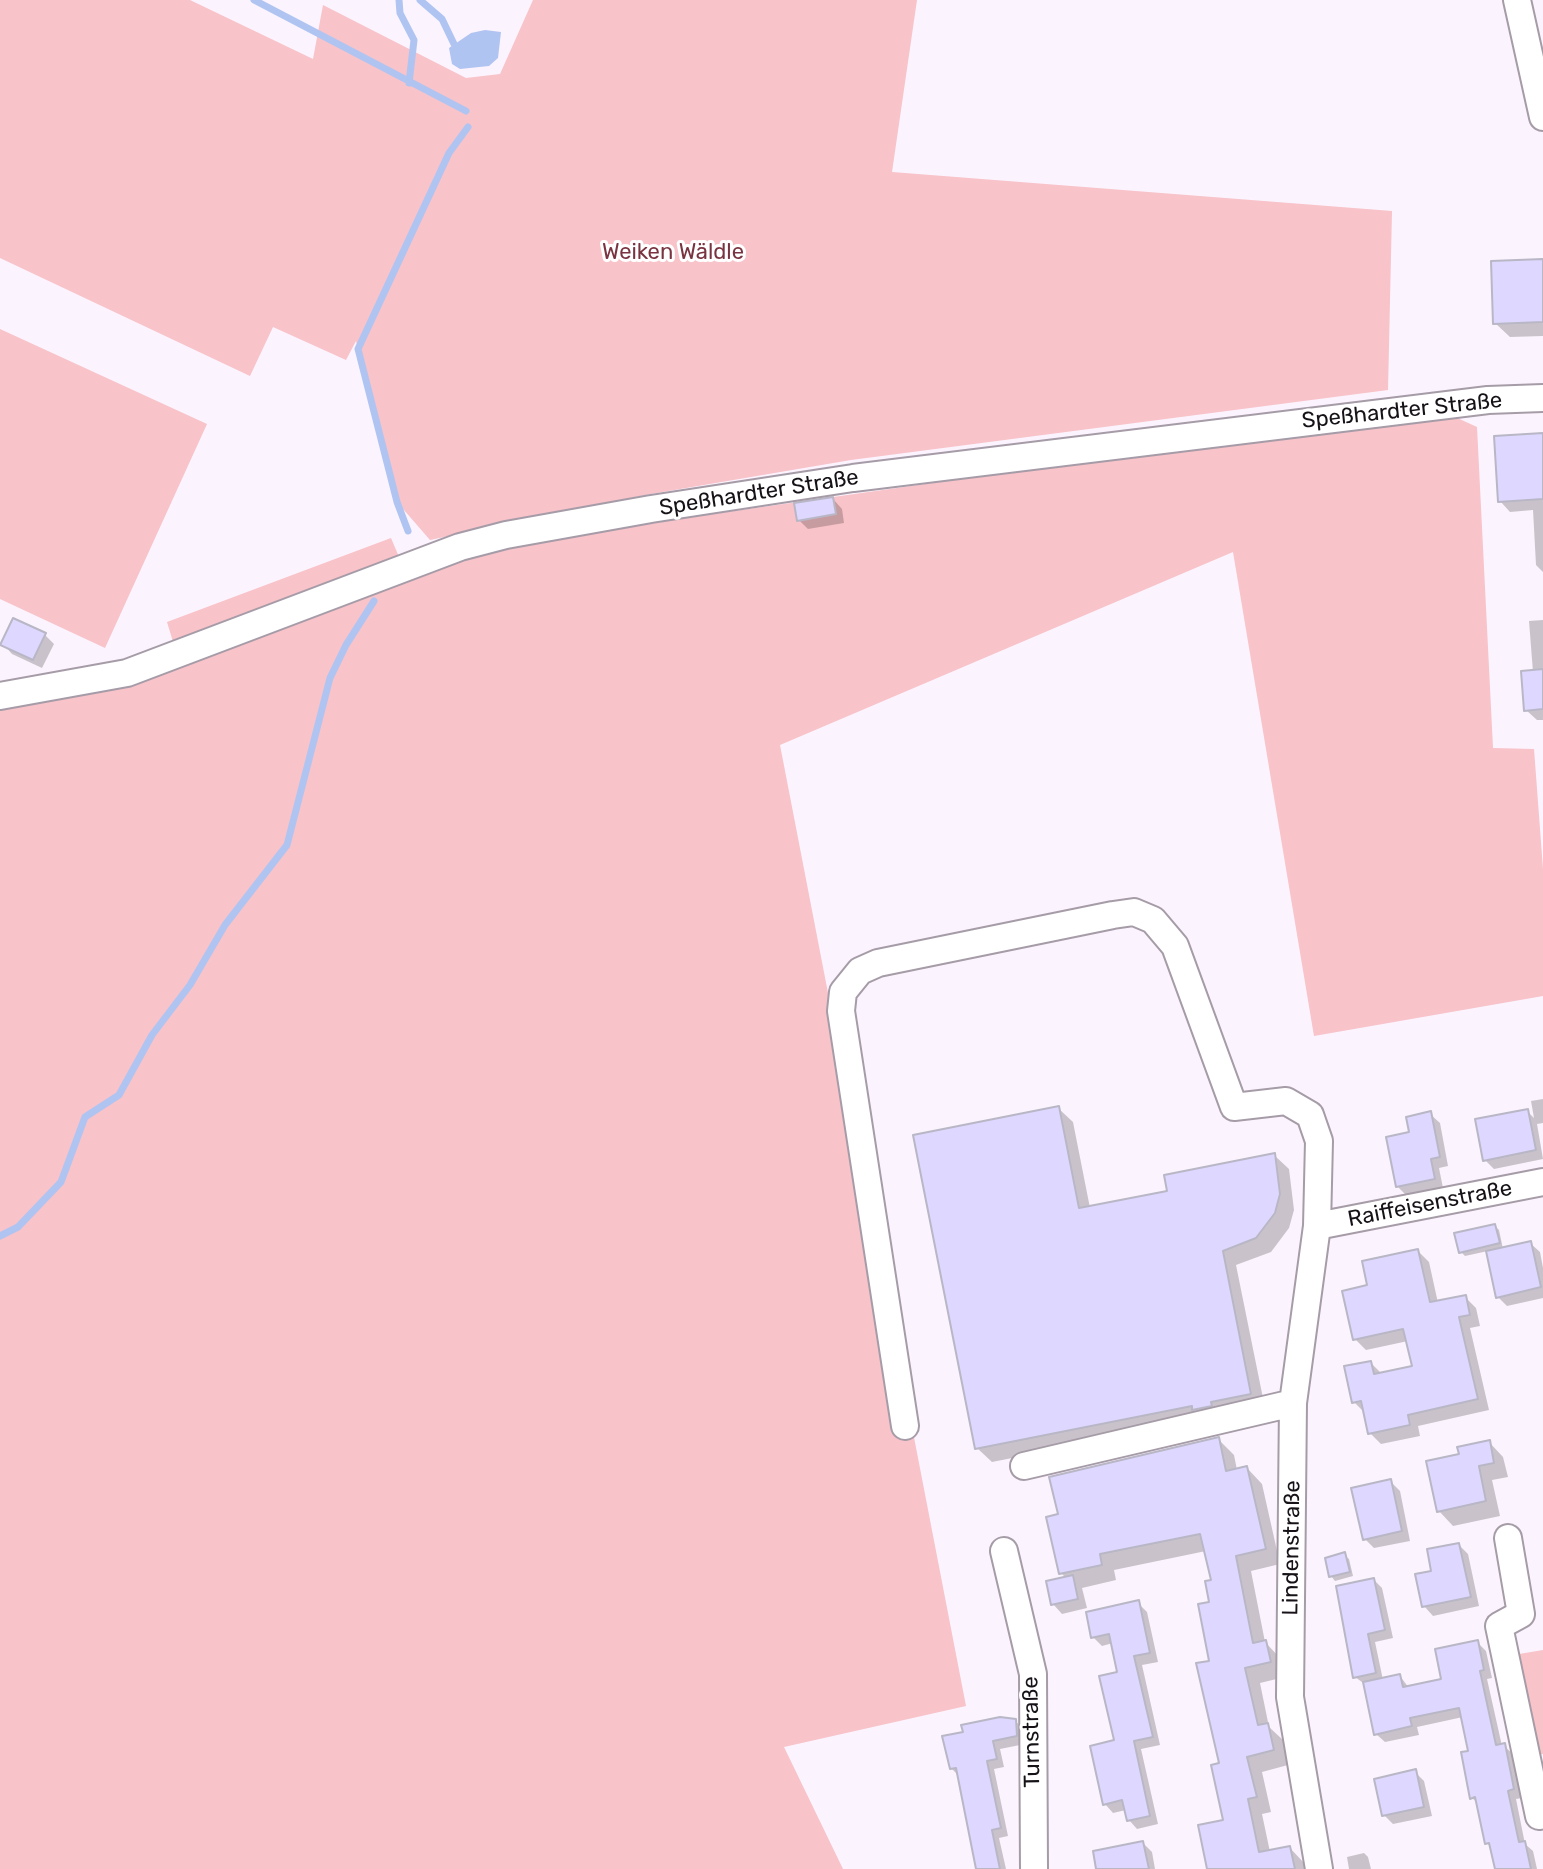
<!DOCTYPE html>
<meta charset="utf-8">
<style>
body{margin:0}
canvas{display:block;background:#fbf3fd}
</style>
<canvas width="1543" height="1869"></canvas>
<script>
const c = document.querySelector('canvas').getContext('2d');
c.lineJoin = 'round';
function paint(path, color) {
  c.fillStyle = color;
  c.fill(path, 'evenodd');
}
function poly(rows) {
  const path = new Path2D();
  for (const r of rows) {
    path.moveTo(r[0], r[1]);
    for (let i = 2; i < r.length; i += 2) path.lineTo(r[i], r[i + 1]);
  }
  return path;
}
function strokePath(path, color, width, dash) {
  c.strokeStyle = color;
  c.lineWidth = width;
  c.lineCap = dash ? 'butt' : 'round';
  c.setLineDash(dash || []);
  c.stroke(path);
}
function write(font, color, halo, rows, align = 'center') {
  c.font = font + ' Rubik,sans-serif';
  c.lineWidth = 6;
  c.setLineDash([]);
  c.textBaseline = 'middle';
  c.strokeStyle = halo;
  c.fillStyle = color;
  for (const [text, x, y, turn = 0] of rows) {
    c.save();
    c.translate(x, y);
    c.rotate((+turn || 0) * Math.PI / 180);
    c.textAlign = isNaN(turn) ? turn : align;
    if (halo) c.strokeText(text, 0, 0);
    c.fillText(text, 0, 0);
    c.restore();
  }
}
paint(poly([
 [0,0,190,0,313,59,323,5,466,78,500,74,533,0,917,0,892,172,1392,211,1388,390,851,460,645,495,430,540,397,502,356,341,346,360,273,327,250,376,0,258],
 [0,329,207,424,105,648,0,599],
 [1442,411,1477,427,1493,748,1534,749,1543,869,1543,996,1314,1036,1233,552,780,745,966,1706,784,1747,843,1869,0,1869,0,706,428,565,536,539],
 [391,538,399,557,174,645,167,622],
 [1543,1650,1543,1754,1536,1756,1513,1655]
]), '#f8c3c9');
paint(poly([
 [485,30,501,32,498,58,489,66,460,69,452,64,449,48,471,33]
]), '#b0c4f2');
paint(poly([
 [1543,261,1543,336,1510,337,1495,323],
 [1543,435,1543,572,1536,565,1533,510,1510,512,1500,501],
 [833,499,842,509,844,523,808,529,799,520],
 [1543,620,1543,720,1537,720,1526,710,1533,672,1529,621],
 [45,635,54,644,42,668,12,654,3,644],
 [1543,1099,1543,1123,1537,1124,1543,1159,1494,1169,1485,1160,1527,1111,1534,1118,1531,1101],
 [1058,1108,1073,1122,1090,1208,1170,1192,1274,1155,1289,1169,1294,1210,1289,1228,1271,1252,1236,1265,1265,1408,992,1462,977,1448],
 [1430,1114,1440,1123,1448,1166,1439,1168,1443,1188,1407,1196,1397,1186,1412,1134],
 [1495,1226,1499,1230,1503,1249,1530,1243,1540,1252,1543,1268,1543,1298,1507,1306,1498,1297,1488,1251,1465,1256,1461,1252],
 [1418,1251,1429,1262,1438,1303,1465,1297,1476,1308,1480,1326,1470,1328,1489,1410,1418,1426,1420,1436,1381,1444,1370,1433,1366,1414,1354,1402,1371,1363,1383,1375,1414,1368,1408,1341,1366,1350,1355,1339,1370,1287],
 [1218,1439,1234,1455,1237,1470,1247,1468,1262,1484,1280,1564,1251,1571,1265,1642,1280,1658,1285,1677,1260,1683,1269,1727,1283,1740,1288,1765,1262,1772,1271,1812,1262,1814,1270,1852,1290,1848,1305,1864,1306,1869,1209,1869,1226,1822,1211,1662,1214,1581,1206,1551,1114,1570,1116,1580,1082,1588,1087,1608,1062,1614,1053,1604,1066,1578,1061,1573],
 [1489,1442,1503,1457,1508,1477,1492,1480,1500,1516,1453,1526,1439,1511,1461,1456],
 [1390,1481,1400,1491,1410,1541,1374,1548,1365,1539],
 [1459,1545,1468,1554,1479,1606,1433,1616,1424,1606,1433,1572],
 [1344,1555,1349,1559,1353,1576,1335,1581,1331,1576],
 [1374,1580,1382,1588,1393,1638,1375,1642,1383,1680,1400,1676,1409,1688,1444,1681,1477,1642,1486,1651,1492,1678,1487,1679,1502,1746,1504,1746,1513,1754,1522,1798,1516,1799,1525,1844,1533,1851,1537,1869,1497,1869,1492,1848,1487,1843,1479,1804,1472,1798,1471,1752,1463,1717,1417,1727,1419,1735,1385,1742,1376,1734,1366,1685,1355,1677],
 [1138,1603,1147,1612,1158,1662,1142,1665,1160,1745,1141,1749,1158,1824,1137,1829,1129,1820,1126,1810,1113,1813,1105,1804,1116,1742,1120,1673,1113,1643,1102,1646,1093,1637],
 [1015,1721,1024,1729,1025,1744,1000,1749,1004,1767,994,1769,1008,1836,999,1838,1006,1869,979,1869,960,1777,951,1768],
 [1415,1772,1424,1781,1432,1816,1393,1824,1384,1815],
 [1143,1843,1152,1852,1155,1869,1099,1869],
 [1364,1853,1368,1857,1371,1869,1349,1869,1347,1857]
]), '#0003');
strokePath(poly([
 [254,0,466,111],
 [399,0,400,13,414,40,409,83],
 [420,0,442,19,454,44],
 [408,531,397,502,358,349,449,153,468,127],
 [0,1236,18,1227,61,1182,85,1117,119,1095,152,1035,190,985,225,925,287,845,330,678,346,645,374,601]
]), '#b0c4f2', 7);
const building = poly([
 [1543,259,1543,322,1493,324,1491,261,1543,259],
 [1543,433,1543,499,1498,502,1494,436,1543,433],
 [833,497,836,514,797,521,794,503,833,497],
 [13,618,46,633,33,660,0,645,13,618],
 [1543,669,1543,709,1524,711,1521,671,1543,669],
 [1059,1106,1079,1208,1167,1191,1164,1175,1275,1153,1280,1194,1275,1213,1256,1238,1223,1251,1251,1394,1211,1402,1212,1406,1192,1410,1192,1406,975,1449,913,1135,1059,1106],
 [1528,1109,1536,1150,1483,1161,1475,1119,1528,1109],
 [1431,1111,1440,1157,1431,1159,1435,1179,1396,1187,1386,1137,1409,1132,1406,1117,1431,1111],
 [1495,1224,1500,1243,1459,1253,1454,1233,1495,1224],
 [1531,1241,1541,1287,1496,1298,1486,1251,1531,1241],
 [1418,1249,1430,1302,1466,1295,1470,1315,1459,1317,1478,1399,1408,1415,1410,1425,1368,1434,1361,1401,1352,1403,1344,1366,1371,1361,1374,1374,1412,1366,1403,1329,1353,1340,1342,1291,1367,1285,1362,1261,1418,1249],
 [1219,1437,1226,1471,1247,1466,1266,1549,1236,1556,1253,1643,1266,1640,1271,1662,1245,1668,1258,1725,1268,1723,1274,1750,1247,1757,1257,1797,1248,1799,1259,1852,1290,1846,1295,1869,1207,1869,1198,1825,1223,1820,1211,1765,1219,1763,1196,1663,1209,1661,1198,1604,1209,1602,1205,1581,1211,1580,1200,1534,1100,1554,1102,1565,1059,1574,1046,1517,1058,1514,1049,1477,1219,1437],
 [1490,1440,1494,1463,1479,1466,1486,1501,1437,1512,1426,1461,1459,1454,1457,1447,1490,1440],
 [1391,1479,1402,1531,1363,1540,1351,1488,1391,1479],
 [1459,1543,1471,1597,1422,1607,1415,1574,1431,1571,1427,1549,1459,1543],
 [1345,1552,1350,1572,1329,1577,1325,1558,1345,1552],
 [1073,1575,1078,1599,1051,1605,1046,1581,1073,1575],
 [1374,1578,1385,1630,1368,1634,1376,1673,1353,1678,1336,1586,1374,1578],
 [1139,1600,1150,1653,1134,1656,1153,1737,1134,1741,1150,1816,1127,1821,1122,1800,1103,1805,1090,1746,1114,1740,1099,1676,1117,1672,1109,1634,1091,1638,1086,1612,1139,1600],
 [1478,1640,1484,1670,1480,1671,1496,1745,1505,1743,1514,1789,1508,1791,1519,1842,1525,1841,1531,1869,1495,1869,1489,1843,1485,1844,1475,1797,1470,1799,1461,1752,1468,1751,1459,1708,1410,1718,1412,1726,1374,1735,1363,1682,1400,1674,1403,1687,1441,1679,1435,1649,1478,1640],
 [1000,1717,1016,1719,1017,1736,993,1741,997,1759,987,1761,1001,1828,992,1830,1000,1869,976,1869,956,1768,950,1769,942,1736,963,1732,961,1725,1000,1717],
 [1416,1769,1424,1807,1382,1816,1374,1779,1416,1769],
 [1143,1841,1149,1869,1096,1869,1093,1851,1143,1841]
]);
paint(building, '#ded7ff');
strokePath(building, '#b9b7c6', 2);
const minor = poly([
 [1517,0,1543,117],
 [0,696,127,673,460,547,506,535,651,509,853,478,1488,400,1543,398],
 [1317,1226,1543,1182],
 [905,1426,841,1011,843,992,860,971,878,963,1113,915,1134,912,1153,920,1175,946,1234,1107,1286,1101,1310,1115,1319,1141,1317,1226,1293,1403,1290,1697,1319,1869],
 [1024,1466,1293,1403],
 [1508,1538,1521,1614],
 [1004,1551,1033,1674,1034,1869],
 [1521,1614,1499,1626,1539,1816]
]);
strokePath(minor, '#a69ca8', 30);
strokePath(minor, '#fff', 26);
write('22px', '#7a3441', '#fff', [
 ["Weiken Wäldle",673,253]
]);
write('22px', '#161217', '#fff', [
 ["Speßhardter Straße",1402,411,-6],
 ["Speßhardter Straße",759,493,-9],
 ["Raiffeisenstraße",1430,1204,-11],
 ["Lindenstraße",1292,1548,-89],
 ["Turnstraße",1032,1732,-91]
]);
</script>
